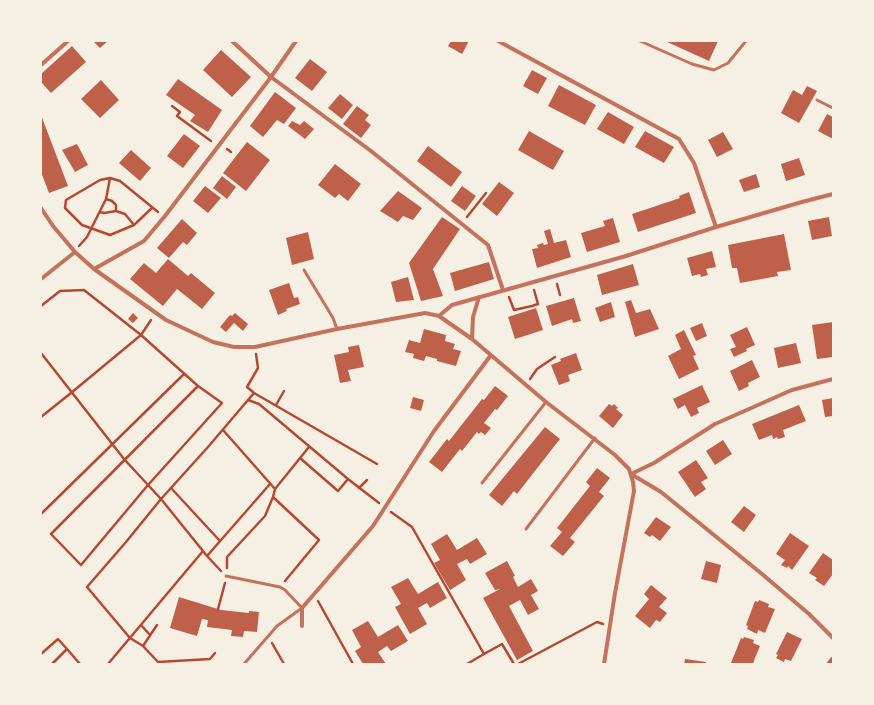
<!DOCTYPE html>
<style>
body{margin:0}
#map{position:relative;width:874px;height:705px;overflow:hidden;background:#f6efe4;font-family:Lato,sans-serif}
canvas{display:block}
.frame{position:absolute;inset:0;border:42px solid #f6efe4;pointer-events:none}
</style>
<div id="map">
<canvas width="874" height="705"></canvas>
<div class="frame"></div>
</div>
<script>
const c = document.querySelector('canvas').getContext('2d');
c.lineJoin = 'round';
function paint(path, color) {
  c.fillStyle = color;
  c.fill(path, 'evenodd');
}
function poly(rows) {
  const path = new Path2D();
  for (const r of rows) {
    path.moveTo(r[0], r[1]);
    for (let i = 2; i < r.length; i += 2) path.lineTo(r[i], r[i + 1]);
  }
  return path;
}
function strokePath(path, color, width, dash) {
  c.strokeStyle = color;
  c.lineWidth = width;
  c.lineCap = dash ? 'butt' : 'round';
  c.setLineDash(dash || []);
  c.stroke(path);
}
paint(poly([
 [93,41,108,41,100,48],
 [451,41,469,41,462,54,448,46],
 [665,41,718,41,709,61],
 [72,46,86,62,51,93,41,82,41,74],
 [221,50,251,77,232,97,203,70],
 [310,59,327,72,312,91,295,78],
 [532,70,547,78,538,94,523,86],
 [178,79,222,110,208,132,190,121,195,115,166,95],
 [101,80,119,100,100,118,81,99],
 [559,85,596,105,585,125,548,106],
 [807,86,817,91,799,123,781,113,793,90,802,95],
 [275,92,296,108,284,124,277,120,263,137,250,126],
 [340,94,353,105,342,119,328,108],
 [357,106,369,115,365,120,371,125,361,138,343,124],
 [608,112,634,127,624,144,597,129],
 [827,114,833,117,833,139,818,131],
 [41,115,68,186,49,193,41,172],
 [292,121,300,125,304,121,314,129,305,139,288,126],
 [529,131,564,151,553,170,518,150],
 [645,131,674,147,664,163,635,147],
 [723,132,733,149,717,157,708,140],
 [184,134,200,146,183,168,167,156],
 [247,142,270,160,246,191,223,173],
 [77,144,88,165,75,172,62,150],
 [428,146,462,172,451,187,417,161],
 [131,150,151,168,140,181,119,163],
 [799,158,805,175,786,181,781,164],
 [335,164,361,184,348,201,339,194,335,198,318,185],
 [756,174,760,187,744,192,739,180],
 [222,176,236,187,227,199,213,188],
 [499,182,514,193,497,216,482,204],
 [205,186,221,198,208,213,193,201],
 [462,186,476,196,465,211,451,201],
 [398,191,422,208,413,220,403,216,398,222,380,211],
 [689,192,696,213,638,232,632,214,680,198,679,196],
 [442,217,460,229,433,269,443,296,421,301,409,263],
 [829,217,832,236,812,240,808,221],
 [613,218,620,242,587,252,581,233,605,226,603,221],
 [182,219,197,233,187,245,183,242,169,258,157,248],
 [550,229,554,243,566,240,571,257,537,268,532,249,538,248,537,245,543,243,544,245,548,244,544,231],
 [308,232,314,259,292,265,286,238],
 [784,234,791,270,777,272,778,276,740,283,737,268,732,268,728,245],
 [712,251,716,267,706,269,708,275,701,277,700,274,692,276,687,258],
 [168,259,188,276,191,273,215,293,202,309,177,289,163,306,130,279,144,263,156,273],
 [489,262,494,279,455,291,450,273],
 [633,264,639,285,602,295,597,275],
 [408,277,414,300,396,302,391,282],
 [289,283,294,298,298,297,300,304,286,309,287,311,278,315,269,290],
 [574,298,581,321,573,323,572,319,552,326,546,306],
 [631,300,636,313,650,309,659,329,635,337,625,302],
 [611,302,615,317,600,322,595,308],
 [536,308,543,330,515,339,508,317],
 [133,313,138,318,133,323,128,319],
 [235,313,248,324,243,331,234,323,226,332,220,327,230,315,232,316],
 [833,322,833,357,817,359,812,325],
 [702,323,707,336,696,341,690,328],
 [747,327,755,345,746,349,747,351,734,357,730,349,736,347,730,335],
 [424,329,446,335,445,341,455,344,453,349,461,351,456,366,437,361,437,359,426,356,424,361,413,358,414,354,405,352,409,340,420,343],
 [684,330,696,355,693,356,699,369,679,379,668,356,681,349,675,335],
 [796,343,801,363,778,368,774,348],
 [359,345,364,367,348,370,351,381,340,383,334,355,349,352,348,347],
 [576,353,582,370,568,375,570,381,559,385,551,365,561,361,560,359],
 [752,360,760,377,748,383,749,386,739,391,730,371],
 [702,385,710,402,697,408,699,413,691,417,685,405,678,409,673,399],
 [495,386,508,396,497,410,495,409,484,423,491,428,485,435,481,432,479,434,477,432,462,451,460,449,442,472,429,462,447,439,449,441,482,399,484,400],
 [413,397,424,400,421,411,410,408],
 [833,398,833,416,825,417,822,400],
 [609,404,612,406,614,404,618,408,616,409,623,415,613,428,599,416],
 [799,405,806,421,783,430,785,437,778,439,777,437,773,439,772,435,759,440,752,424],
 [545,427,560,439,517,494,514,491,502,506,489,495],
 [723,440,732,454,715,465,706,451],
 [696,460,708,478,701,482,706,489,695,497,678,472],
 [597,468,610,478,599,492,604,496,570,538,575,542,563,556,550,546,562,532,557,528,590,486,586,482],
 [744,506,756,515,744,532,731,522],
 [656,517,671,527,660,541,652,535,650,537,644,533],
 [790,533,809,546,792,570,788,566,787,568,781,565,785,560,776,554],
 [447,534,457,550,477,538,487,554,470,564,467,559,457,564,466,580,450,590,434,563,440,560,431,544],
 [823,553,833,560,833,574,824,586,815,580,817,578,809,573],
 [507,561,515,576,513,577,518,587,531,579,538,591,531,595,539,609,528,615,520,600,509,606,533,651,517,660,483,598,500,589,495,590,485,573],
 [706,561,721,565,717,583,701,579],
 [408,578,418,594,438,582,447,598,430,608,427,603,418,608,427,624,410,634,395,607,401,604,391,587],
 [651,585,667,598,659,607,667,613,660,622,656,620,650,628,635,616,649,599,644,594],
 [179,597,221,610,249,613,249,611,259,612,257,632,244,631,243,637,231,636,232,630,207,627,208,620,202,619,197,636,170,628],
 [759,600,769,604,768,607,775,609,765,633,758,630,757,634,747,629,748,626,746,625,755,601,758,602],
 [368,621,378,637,398,625,408,641,391,651,387,646,378,652,386,664,363,664,355,651,361,647,352,630],
 [787,632,802,639,791,661,785,659,784,662,776,658,778,655,776,654],
 [744,637,754,640,753,643,760,646,755,658,753,664,734,664,731,663,741,638,743,639],
 [831,657,833,658,833,664,826,664],
 [685,659,706,662,706,664,684,664]
]), '#bf614a');
strokePath(poly([
 [172,106,180,112,177,116,211,141],
 [227,149,231,152],
 [106,199,110,178],
 [152,208,134,225,110,235,82,225,65,208,66,200,100,180,110,178,120,181,158,212],
 [116,211,125,214,134,225],
 [467,217,486,193],
 [79,246,87,237,106,199,112,201,116,205,116,211,104,213,100,212],
 [557,284,560,295],
 [509,297,514,310,532,306,538,304,534,290],
 [41,306,60,291,84,290,141,335,198,386,222,403,148,485,81,565,51,534,198,386],
 [41,353,124,459,161,499,207,556,221,571],
 [256,354,258,368,247,387,254,393,377,464],
 [530,379,537,369,555,357],
 [248,400,259,404,348,479,338,491,300,458],
 [276,405,284,391],
 [41,417,71,393,141,335,151,320],
 [223,430,275,489],
 [348,479,379,503],
 [171,488,220,541],
 [359,488,367,480],
 [273,497,319,540,285,581],
 [391,512,412,527,484,654,502,644,514,664],
 [41,514,184,374],
 [207,556,270,484],
 [227,568,227,557,265,516,273,497,275,489,309,447],
 [318,601,353,664],
 [218,609,225,583],
 [141,625,150,635],
 [157,625,143,646,130,638,87,587,126,542,161,499,208,447,254,393],
 [272,643,284,664],
 [143,646,158,662,210,659,215,653],
 [41,654,58,639,67,649],
 [52,664,67,649,80,664],
 [108,664,203,551],
 [467,664,484,654],
 [518,664,597,622,603,624]
]), '#b5482f', 2.5);
strokePath(poly([
 [640,41,692,64,714,70,728,63,746,41],
 [817,100,833,108],
 [304,270,333,318,337,329],
 [482,483,546,402],
 [526,529,595,438],
 [226,576,280,587,285,590,302,608,277,626,244,664]
]), '#c5725c', 3);
strokePath(poly([
 [232,41,271,77,371,151,488,245,503,290],
 [498,41,679,139,694,163,716,227],
 [41,65,68,41],
 [41,208,53,226,75,252,94,269,166,320,213,342,234,347,255,347,337,329,425,313,439,316,472,339,546,402,615,455,629,469,633,482,634,491,615,593,604,664],
 [94,269,144,241,165,216,271,77,296,41],
 [41,279,75,252],
 [439,316,452,305,626,256,716,227,802,202,833,194],
 [472,339,473,317,479,297],
 [631,474,661,492,762,574,809,614,833,638],
 [631,474,654,463,715,424,792,390,833,379],
 [302,626,302,608,373,526,434,431,491,355]
]), '#c5725c', 4);
</script>
